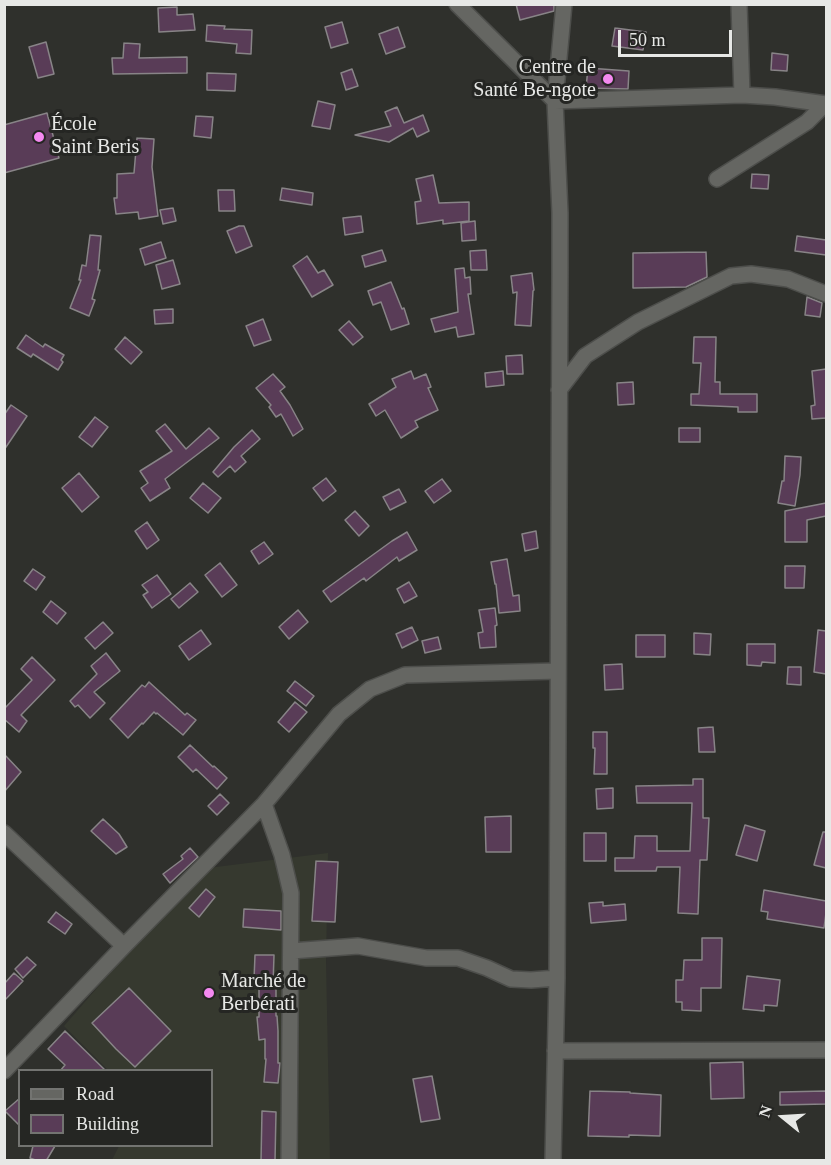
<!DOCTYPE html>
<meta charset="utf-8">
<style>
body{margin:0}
#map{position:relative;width:831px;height:1165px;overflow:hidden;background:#2f302c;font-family:Georgia,serif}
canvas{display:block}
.frame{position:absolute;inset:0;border:6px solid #e7e8e6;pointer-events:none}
.legend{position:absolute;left:18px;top:1069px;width:195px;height:78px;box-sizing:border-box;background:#252623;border:2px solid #737471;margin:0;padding:8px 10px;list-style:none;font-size:18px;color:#e7e8e6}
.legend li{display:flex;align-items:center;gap:12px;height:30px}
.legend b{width:30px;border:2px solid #737471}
.north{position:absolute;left:753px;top:1087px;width:60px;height:60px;-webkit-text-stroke:4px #252623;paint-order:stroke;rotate:288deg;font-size:16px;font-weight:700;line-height:24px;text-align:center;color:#e7e8e6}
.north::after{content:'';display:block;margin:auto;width:21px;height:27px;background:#e7e8e6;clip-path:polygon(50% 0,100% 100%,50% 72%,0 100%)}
.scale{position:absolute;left:618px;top:30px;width:114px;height:27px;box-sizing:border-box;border:3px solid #e7e8e6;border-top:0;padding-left:8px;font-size:18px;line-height:21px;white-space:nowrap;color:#e7e8e6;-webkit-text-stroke:4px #252623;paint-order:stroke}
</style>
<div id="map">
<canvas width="831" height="1165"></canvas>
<div class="frame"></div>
<ul class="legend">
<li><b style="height:8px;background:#656662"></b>Road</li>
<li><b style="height:16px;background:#593c57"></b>Building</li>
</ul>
<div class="north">N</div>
<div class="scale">50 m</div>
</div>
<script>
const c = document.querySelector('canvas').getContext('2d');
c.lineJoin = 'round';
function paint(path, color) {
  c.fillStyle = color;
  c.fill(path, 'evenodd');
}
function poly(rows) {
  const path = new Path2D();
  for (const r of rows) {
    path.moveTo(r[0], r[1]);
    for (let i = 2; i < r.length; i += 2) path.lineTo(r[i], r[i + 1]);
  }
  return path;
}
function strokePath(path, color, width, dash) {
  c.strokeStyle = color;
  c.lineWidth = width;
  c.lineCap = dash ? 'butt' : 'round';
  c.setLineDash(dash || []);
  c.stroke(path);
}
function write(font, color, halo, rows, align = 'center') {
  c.font = font + ' Georgia,serif';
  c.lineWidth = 6;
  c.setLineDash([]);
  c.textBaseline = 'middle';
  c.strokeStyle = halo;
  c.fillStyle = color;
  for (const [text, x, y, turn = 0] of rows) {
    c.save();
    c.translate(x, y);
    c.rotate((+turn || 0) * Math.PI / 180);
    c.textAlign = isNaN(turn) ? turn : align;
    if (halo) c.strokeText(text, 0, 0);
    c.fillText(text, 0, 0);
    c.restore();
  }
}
paint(poly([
 [328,853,326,961,330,1160,112,1160,119,1146,212,1146,212,1070,108,1070,64,1026,200,869]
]), '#36392f');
const building = poly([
 [516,4,554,4,554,11,520,20,516,4],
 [177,7,177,15,193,14,195,30,159,32,158,8,177,7],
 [342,22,348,43,331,48,325,27,342,22],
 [207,25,225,26,224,29,252,30,251,54,236,53,237,44,206,41,207,25],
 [398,27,405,47,386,54,379,34,398,27],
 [615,28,646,32,643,50,612,46,615,28],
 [46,42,54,74,38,78,29,47,46,42],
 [124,43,140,44,139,58,187,57,187,73,113,74,112,58,123,58,124,43],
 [772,53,788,55,787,71,771,70,772,53],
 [588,68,629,71,628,89,586,88,588,68],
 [352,69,358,86,346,90,341,73,352,69],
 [207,73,236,74,235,91,207,90,207,73],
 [318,101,335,105,330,129,312,126,318,101],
 [397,107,404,123,423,115,429,131,417,137,413,128,389,142,355,135,391,126,385,112,397,107],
 [47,113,59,158,4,173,4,125,47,113],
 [196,116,213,117,211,138,194,136,196,116],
 [137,138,154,139,152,167,158,216,139,219,138,212,116,214,114,198,117,198,117,174,134,173,137,138],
 [752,174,769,175,768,189,751,188,752,174],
 [433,175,439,203,469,202,469,221,443,224,443,220,417,224,415,202,421,201,416,179,433,175],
 [282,188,313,193,312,205,280,200,282,188],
 [218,190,234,190,235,211,219,211,218,190],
 [173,208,176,221,163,224,160,210,173,208],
 [361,216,363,232,345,235,343,218,361,216],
 [475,221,476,240,462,241,461,223,475,221],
 [239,226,244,226,252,246,236,253,227,231,239,226],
 [90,235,101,236,98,270,100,270,92,299,95,300,89,316,70,308,81,280,79,280,82,265,86,266,90,235],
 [797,236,826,240,826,255,795,251,797,236],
 [161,242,166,258,145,265,140,249,161,242],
 [382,250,386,261,365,267,362,256,382,250],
 [486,250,487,270,471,270,470,251,486,250],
 [706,252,707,277,686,287,633,288,633,253,706,252],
 [307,256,318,273,324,270,333,285,312,297,293,266,307,256],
 [173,260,180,284,162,289,156,265,173,260],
 [464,268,465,278,470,277,471,294,468,294,474,334,458,337,456,327,435,332,431,319,458,312,455,269,464,268],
 [532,273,534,290,533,291,531,326,515,325,517,292,513,293,511,276,532,273],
 [391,282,402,309,404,308,409,324,391,330,381,302,373,305,368,291,391,282],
 [807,297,822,303,820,317,805,315,807,297],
 [173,309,173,323,155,324,154,310,173,309],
 [263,319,271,340,254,346,246,326,263,319],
 [349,321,363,337,353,345,339,330,349,321],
 [26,335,43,347,45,344,64,355,61,360,63,362,58,370,33,354,31,357,17,348,26,335],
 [125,337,142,352,131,364,115,349,125,337],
 [694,337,716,337,715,382,720,382,720,394,757,394,757,412,738,412,738,407,691,405,691,394,699,394,701,363,693,363,694,337],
 [522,355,523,374,507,374,506,356,522,355],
 [826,369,826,418,812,419,811,406,815,405,812,371,826,369],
 [411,371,414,379,426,374,431,387,428,388,438,410,415,421,418,427,401,438,385,410,376,416,369,404,396,387,392,379,411,371],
 [503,371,504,385,486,387,485,373,503,371],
 [273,374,285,387,280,391,290,405,303,429,293,436,281,414,276,417,269,407,271,405,256,388,273,374],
 [633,382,634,404,618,405,617,383,633,382],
 [11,405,27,416,4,450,4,415,11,405],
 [95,417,108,427,92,447,79,437,95,417],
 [165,424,186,449,209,428,219,438,165,479,170,488,150,501,141,488,148,483,140,471,172,451,156,431,165,424],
 [679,428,700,428,700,442,679,442,679,428],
 [252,430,260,439,241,456,246,462,235,472,230,466,218,477,213,472,234,447,252,430],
 [785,456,801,457,800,475,795,506,778,503,782,481,784,481,785,456],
 [79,473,99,497,82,512,62,488,79,473],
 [326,478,336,491,323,501,313,488,326,478],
 [442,479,451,491,434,503,425,491,442,479],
 [203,483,221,498,208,513,190,498,203,483],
 [399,489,406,502,390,510,383,497,399,489],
 [826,503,826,516,807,520,807,542,785,542,785,511,826,503],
 [355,511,369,526,359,536,345,520,355,511],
 [147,522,159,540,147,549,135,531,147,522],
 [536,531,538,548,525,551,522,534,536,531],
 [407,532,417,550,399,561,397,557,366,581,364,578,331,602,323,591,392,541,407,532],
 [264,542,273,554,259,564,251,551,264,542],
 [507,559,513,596,519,595,520,611,499,613,496,584,495,584,491,562,507,559],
 [220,563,237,585,222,597,205,575,220,563],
 [785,566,805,566,804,588,785,588,785,566],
 [33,569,45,577,36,590,24,581,33,569],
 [157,575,171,594,152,608,143,595,148,592,142,585,157,575],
 [409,582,417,596,404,603,397,589,409,582],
 [190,583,198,592,179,608,171,599,190,583],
 [51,601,66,613,57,624,43,612,51,601],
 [495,608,497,625,495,626,496,647,480,648,478,633,483,632,479,610,495,608],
 [298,610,308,622,289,639,279,627,298,610],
 [103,622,113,633,95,649,85,638,103,622],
 [412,627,418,640,402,648,396,634,412,627],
 [201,630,211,644,189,660,179,646,201,630],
 [818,630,826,631,826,674,814,672,818,630],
 [694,633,711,634,710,655,694,654,694,633],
 [636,635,665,635,665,657,636,657,636,635],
 [438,637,441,649,425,653,422,641,438,637],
 [747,644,775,644,775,663,762,662,761,666,747,665,747,644],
 [106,653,120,671,94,692,105,703,90,718,78,705,75,707,70,701,97,674,91,666,106,653],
 [32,657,55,680,21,715,27,721,19,732,4,719,4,709,32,680,21,669,32,657],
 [622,664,623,689,605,690,604,665,622,664],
 [788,667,801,667,801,685,787,684,788,667],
 [295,681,314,696,306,706,287,691,295,681],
 [149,682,185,715,187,713,196,720,183,735,157,713,156,714,154,712,143,724,142,723,128,738,110,719,142,685,145,687,149,682],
 [295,702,307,712,289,732,278,722,295,702],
 [713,727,715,752,699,752,698,728,713,727],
 [593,732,607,732,607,774,594,774,595,748,593,748,593,732],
 [190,745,213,767,214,766,227,778,217,789,196,769,193,772,178,757,190,745],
 [4,754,21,772,4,792,4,754],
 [693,779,703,779,703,818,709,818,707,860,700,860,698,914,678,913,680,867,657,867,656,871,615,871,615,858,634,858,635,836,657,836,657,851,690,851,692,803,637,803,636,786,693,785,693,779],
 [613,788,613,808,597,809,596,789,613,788],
 [220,794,229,803,217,815,208,806,220,794],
 [511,816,511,852,486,852,485,817,511,816],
 [103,819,119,834,127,847,116,854,91,831,103,819],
 [745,825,765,831,757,861,736,855,745,825],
 [823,832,826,832,826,868,814,865,823,832],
 [584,833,606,833,606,861,584,861,584,833],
 [190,848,198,857,170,883,163,874,183,859,181,856,190,848],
 [316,861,338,862,335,922,312,921,316,861],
 [206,889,215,897,199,917,189,908,206,889],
 [764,890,826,901,826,913,824,928,767,919,768,912,761,911,764,890],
 [603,902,603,906,625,904,626,920,591,923,589,903,603,902],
 [244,909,281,911,281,930,243,927,244,909],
 [56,912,72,924,65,934,48,922,56,912],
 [702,938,722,938,721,988,701,988,701,1011,682,1010,682,1002,676,1002,676,980,683,980,684,960,702,960,702,938],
 [255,955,274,955,273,986,276,986,276,1016,277,1016,278,1031,278,1063,280,1063,278,1083,264,1082,266,1059,265,1059,265,1039,259,1040,257,1017,259,1017,259,980,254,980,255,955],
 [27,957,36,965,23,978,15,969,27,957],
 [14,973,23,981,4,1001,4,984,14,973],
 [747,976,780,980,777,1006,764,1005,764,1011,743,1009,747,976],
 [129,988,171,1031,135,1067,116,1049,92,1023,129,988],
 [65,1031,106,1071,60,1071,65,1065,48,1049,65,1031],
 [743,1062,744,1098,711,1099,710,1063,743,1062],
 [432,1076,440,1119,421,1122,413,1079,432,1076],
 [590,1091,630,1092,630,1093,661,1095,660,1136,629,1135,629,1137,588,1136,590,1091],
 [826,1091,826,1104,780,1105,780,1092,826,1091],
 [20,1098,20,1126,5,1111,20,1098],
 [262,1111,276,1112,275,1161,261,1161,262,1111],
 [33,1146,55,1146,46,1161,38,1161,30,1158,33,1146]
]);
paint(building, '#593c57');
strokePath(building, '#888487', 1.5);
const minor = poly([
 [457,4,555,101,742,95,775,97,826,104],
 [739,4,742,95],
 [717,179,807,122,825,104],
 [559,390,585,356,638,322,731,276,751,274,788,279,826,294],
 [264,804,282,855,291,893,289,1160],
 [4,833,124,946],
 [291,951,358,946,426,958,458,958,487,968,511,979,531,980,557,978],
 [555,1051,826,1050],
 [4,1071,124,946,264,804,339,714,370,689,405,675,558,671],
 [553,1160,557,978,560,272,560,213,555,101,564,4]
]);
strokePath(minor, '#4d4e4b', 18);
strokePath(minor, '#656662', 15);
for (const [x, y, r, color] of [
 [608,79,6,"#f489f0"],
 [39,137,6,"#f489f0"],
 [209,993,6,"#f489f0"]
]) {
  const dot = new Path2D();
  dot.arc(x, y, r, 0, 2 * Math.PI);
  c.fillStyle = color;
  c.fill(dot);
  strokePath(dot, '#252623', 2);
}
write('20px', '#e7e8e6', '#252623', [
 ["Centre de",596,68,"right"],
 ["Santé Be-ngote",596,91,"right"],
 ["École",51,125],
 ["Saint Beris",51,148],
 ["Marché de",221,982],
 ["Berbérati",221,1005]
], 'left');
</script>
